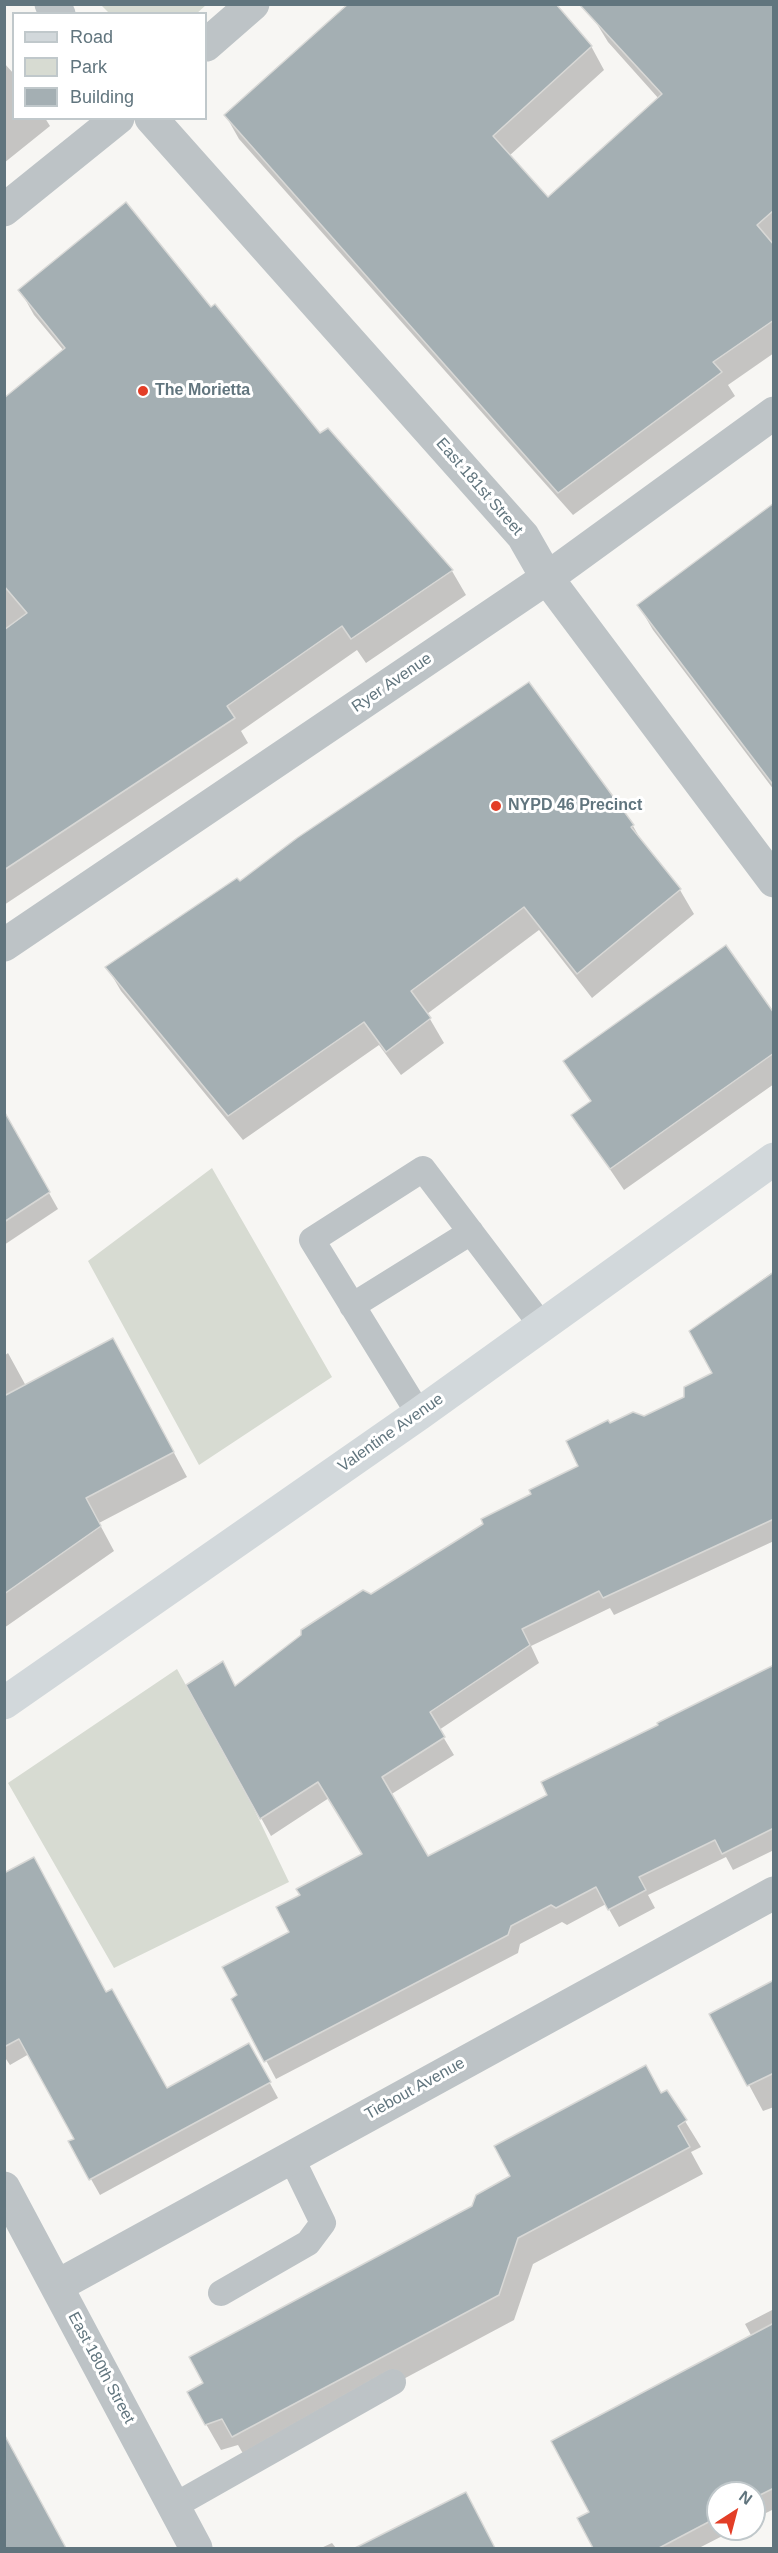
<!DOCTYPE html>
<style>
body{margin:0}
#map{position:relative;width:778px;height:2553px;overflow:hidden;background:#f7f6f3;font-family:Helvetica,sans-serif}
canvas{display:block}
.frame{position:absolute;inset:0;border:6px solid #61757e;pointer-events:none}
.legend{position:absolute;left:12px;top:12px;width:195px;height:108px;box-sizing:border-box;background:#fff;border:2px solid #c0c8cb;margin:0;padding:8px 10px;list-style:none;font-size:18px;color:#61757e}
.legend li{display:flex;align-items:center;gap:12px;height:30px}
.legend b{width:30px;border:2px solid #c0c8cb}
.north{position:absolute;left:706px;top:2481px;width:60px;height:60px;box-sizing:border-box;background:#fff;border:2px solid #c0c8cb;border-radius:50%;rotate:36deg;font-size:16px;font-weight:700;line-height:24px;text-align:center;color:#61757e}
.north::after{content:'';display:block;margin:auto;width:21px;height:27px;background:#e33e27;clip-path:polygon(50% 0,100% 100%,50% 72%,0 100%)}
</style>
<div id="map">
<canvas width="778" height="2553"></canvas>
<div class="frame"></div>
<ul class="legend">
<li><b style="height:8px;background:#d2d8db"></b>Road</li>
<li><b style="height:16px;background:#d7dbd2"></b>Park</li>
<li><b style="height:16px;background:#a4afb3"></b>Building</li>
</ul>
<div class="north">N</div>
</div>
<script>
const c = document.querySelector('canvas').getContext('2d');
c.lineJoin = 'round';
function paint(path, color) {
  c.fillStyle = color;
  c.fill(path, 'evenodd');
}
function poly(rows) {
  const path = new Path2D();
  for (const r of rows) {
    path.moveTo(r[0], r[1]);
    for (let i = 2; i < r.length; i += 2) path.lineTo(r[i], r[i + 1]);
  }
  return path;
}
function strokePath(path, color, width, dash) {
  c.strokeStyle = color;
  c.lineWidth = width;
  c.lineCap = dash ? 'butt' : 'round';
  c.setLineDash(dash || []);
  c.stroke(path);
}
function write(font, color, halo, rows, align = 'center') {
  c.font = font + ' Helvetica,sans-serif';
  c.lineWidth = 6;
  c.setLineDash([]);
  c.textBaseline = 'middle';
  c.strokeStyle = halo;
  c.fillStyle = color;
  for (const [text, x, y, turn = 0] of rows) {
    c.save();
    c.translate(x, y);
    c.rotate((+turn || 0) * Math.PI / 180);
    c.textAlign = isNaN(turn) ? turn : align;
    if (halo) c.strokeText(text, 0, 0);
    c.fillText(text, 0, 0);
    c.restore();
  }
}
paint(poly([
 [101,5,206,5,196,14,109,13],
 [212,1168,332,1377,199,1465,88,1261],
 [177,1669,253,1807,289,1882,114,1968,8,1783]
]), '#d7dbd2');
paint(poly([
 [594,19,774,64,774,353,728,385,735,396,573,515,239,139,226,116,591,46,604,70,509,156,548,200,659,99,608,42],
 [4,63,14,74,14,118,45,118,50,126,4,163],
 [20,290,211,309,320,435,452,571,466,595,366,663,357,650,241,731,248,743,4,905,4,400,64,351,34,315],
 [774,505,774,790,653,630,639,606],
 [529,684,633,826,645,847,680,890,694,914,592,998,539,930,427,1014,444,1043,401,1075,379,1045,243,1140,121,991,107,967,240,883],
 [774,1015,774,1084,624,1190,573,1115,592,1103,565,1061],
 [4,1113,58,1209,4,1245],
 [774,1271,774,1541,614,1615,610,1608,531,1646,539,1663,439,1730,454,1755,390,1795,427,1858,549,1795,660,1726,774,1666,774,1850,733,1870,726,1857,648,1895,655,1908,619,1927,606,1904,567,1925,562,1922,520,1944,518,1953,276,2079,233,1999,239,1996,291,1932,364,1855,329,1798,271,1836,188,1685,223,1663,236,1687,371,1595,580,1467,609,1424,644,1418,685,1398,714,1374,691,1331],
 [8,1353,26,1386,126,1364,187,1477,99,1523,114,1551,4,1628,4,1356],
 [4,1875,106,1994,167,2090,249,2045,278,2098,100,2195,70,2142,76,2139,29,2054,10,2065,4,2056],
 [774,1982,774,2107,763,2111,749,2085],
 [667,2092,701,2147,691,2152,703,2174,533,2264,514,2320,248,2462,238,2445,221,2450,206,2424,474,2207],
 [774,2309,774,2509,754,2519,754,2493,718,2493,718,2529,736,2529,699,2548,595,2548,579,2519,591,2512,752,2337,745,2324],
 [4,2435,65,2548,4,2548],
 [466,2494,495,2548,358,2548],
 [332,2543,336,2548,321,2548]
]), '#0003');
const building = poly([
 [348,4,556,4,592,46,493,136,548,197,662,94,579,4,774,4,774,210,757,225,774,245,774,320,713,362,722,372,558,493,224,115,348,4],
 [126,202,211,307,215,304,320,433,328,428,453,570,351,639,342,626,227,706,235,718,4,870,4,630,27,613,4,586,4,398,65,348,18,290,126,202],
 [774,503,774,786,637,605,774,503],
 [529,682,634,825,631,827,681,889,577,974,524,907,411,991,431,1018,386,1052,364,1022,228,1116,105,967,237,878,240,881,297,838,529,682],
 [726,945,774,1013,774,1053,610,1169,571,1115,591,1101,563,1061,726,945],
 [4,1111,50,1192,4,1222,4,1111],
 [774,1272,774,1519,603,1598,599,1591,522,1629,530,1645,430,1712,445,1737,382,1777,428,1856,547,1795,541,1782,658,1725,657,1723,774,1665,774,1828,722,1854,715,1840,639,1877,646,1890,608,1910,596,1887,556,1908,551,1905,511,1926,508,1935,264,2062,231,1999,237,1995,222,1967,289,1932,276,1907,300,1895,296,1889,362,1854,318,1782,260,1819,186,1685,223,1661,235,1686,301,1635,301,1630,338,1606,363,1590,371,1594,483,1524,481,1519,531,1494,529,1490,578,1466,566,1441,608,1420,610,1423,633,1412,644,1416,684,1397,684,1387,712,1373,689,1331,774,1272],
 [113,1338,174,1452,86,1498,101,1526,4,1594,4,1396,113,1338],
 [34,1857,106,1992,112,1989,167,2088,249,2043,271,2082,89,2180,68,2141,74,2139,19,2039,4,2047,4,1873,34,1857],
 [774,1980,774,2073,747,2086,709,2014,774,1980],
 [646,2065,661,2093,667,2090,687,2120,678,2126,690,2147,518,2238,499,2295,232,2437,222,2419,205,2425,187,2392,203,2383,189,2357,472,2206,476,2195,510,2176,494,2146,646,2065],
 [774,2323,774,2488,754,2498,754,2493,718,2493,718,2517,659,2548,593,2548,577,2518,589,2512,551,2441,774,2323],
 [4,2434,66,2548,4,2548,4,2434],
 [466,2492,495,2548,355,2548,466,2492]
]);
paint(building, '#a4afb3');
strokePath(building, '#d8d8d6', 1.5);
strokePath(poly([
 [352,1306,471,1232],
 [419,1414,312,1240,423,1169,542,1326],
 [221,2293,308,2243,323,2223,291,2157],
 [174,2506,393,2382]
]), '#bdc3c6', 26);
strokePath(poly([
 [51,4,59,14],
 [206,45,253,4],
 [151,118,523,536,547,578,774,881],
 [4,210,118,118],
 [4,945,547,578,774,413],
 [4,2188,196,2548],
 [57,2286,774,1893]
]), '#bdc3c6', 33);
strokePath(poly([
 [4,1703,419,1414,774,1159]
]), '#d2d8db', 33);
for (const [x, y, r, color] of [
 [143,391,6,"#e33e27"],
 [496,806,6,"#e33e27"]
]) {
  const dot = new Path2D();
  dot.arc(x, y, r, 0, 2 * Math.PI);
  c.fillStyle = color;
  c.fill(dot);
  strokePath(dot, '#fff', 2);
}
write('bold 16px', '#61757e', '#fff', [
 ["The Morietta",155,391],
 ["NYPD 46 Precinct",508,806]
], 'left');
write('16px', '#61757e', '#fff', [
 ["East 181st Street",479,487,49],
 ["Ryer Avenue",392,683,-34],
 ["Valentine Avenue",391,1433,-35],
 ["Tiebout Avenue",415,2089,-29],
 ["East 180th Street",101,2368,62]
]);
</script>
